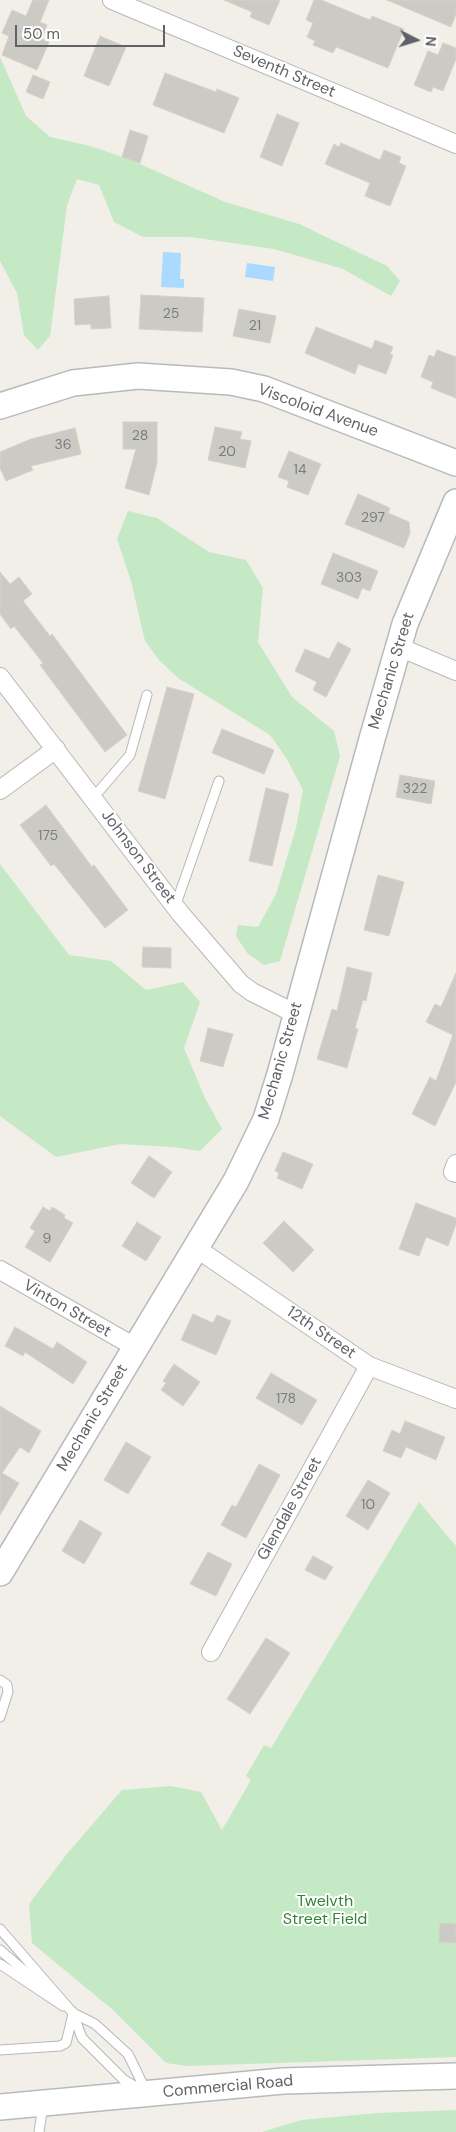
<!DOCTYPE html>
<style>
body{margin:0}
#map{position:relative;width:456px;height:2132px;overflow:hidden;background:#f1efe8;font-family:"DM Sans",sans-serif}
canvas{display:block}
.north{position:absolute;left:391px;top:15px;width:50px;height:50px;-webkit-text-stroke:4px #fff;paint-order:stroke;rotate:95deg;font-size:14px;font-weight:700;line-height:20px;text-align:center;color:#5f6368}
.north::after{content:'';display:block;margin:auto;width:18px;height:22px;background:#5f6368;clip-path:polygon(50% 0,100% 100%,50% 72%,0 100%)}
.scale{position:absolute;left:15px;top:25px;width:150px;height:22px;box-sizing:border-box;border:2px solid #5f6368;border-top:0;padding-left:6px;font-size:15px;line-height:18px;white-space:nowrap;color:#5f6368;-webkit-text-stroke:4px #fff;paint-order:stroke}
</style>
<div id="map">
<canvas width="456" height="2132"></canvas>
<div class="north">N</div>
<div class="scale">50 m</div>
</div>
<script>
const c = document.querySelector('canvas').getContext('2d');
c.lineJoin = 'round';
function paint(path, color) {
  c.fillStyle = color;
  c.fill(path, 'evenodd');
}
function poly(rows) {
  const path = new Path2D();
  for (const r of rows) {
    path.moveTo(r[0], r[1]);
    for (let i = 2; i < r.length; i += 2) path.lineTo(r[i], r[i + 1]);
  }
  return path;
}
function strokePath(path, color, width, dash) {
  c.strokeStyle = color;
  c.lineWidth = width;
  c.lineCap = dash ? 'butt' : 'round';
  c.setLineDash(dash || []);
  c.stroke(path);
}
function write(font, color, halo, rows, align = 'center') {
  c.font = font + ' "DM Sans",sans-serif';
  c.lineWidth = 4;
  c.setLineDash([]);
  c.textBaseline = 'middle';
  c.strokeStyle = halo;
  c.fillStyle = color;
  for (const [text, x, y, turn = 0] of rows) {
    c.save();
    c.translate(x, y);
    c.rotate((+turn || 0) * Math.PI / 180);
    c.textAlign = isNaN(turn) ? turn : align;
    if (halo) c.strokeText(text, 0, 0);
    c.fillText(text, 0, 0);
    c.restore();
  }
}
paint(poly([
 [0,57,26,116,50,137,90,146,131,160,225,202,299,224,387,266,400,281,391,296,343,269,274,249,191,237,143,237,114,222,99,185,77,179,67,205,50,336,38,350,24,335,17,293,0,261],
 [128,511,157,518,209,552,246,560,263,588,258,642,292,697,334,731,340,756,280,961,264,965,247,953,236,936,238,925,258,927,276,894,296,828,303,790,287,759,270,735,178,678,159,660,145,641,131,581,117,539],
 [0,864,69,955,111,961,146,990,183,982,200,1002,184,1048,205,1098,222,1129,200,1151,173,1147,120,1144,56,1157,0,1116],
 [419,1502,456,1546,456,2057,187,2066,166,2063,113,2010,32,1943,29,1904,66,1855,122,1790,171,1786,201,1792,222,1830,251,1780,246,1776,264,1745,271,1748],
 [456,2110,456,2132,262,2132,301,2120,378,2113]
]), '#c5e8c5');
paint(poly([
 [163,252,181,253,180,279,184,279,184,288,161,287],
 [247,263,275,267,273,281,245,277]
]), '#aadaff');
const building = poly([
 [33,0,49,0,40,22,47,25,42,39,49,42,37,70,2,55,9,36,2,33,12,10,26,16,33,0],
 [224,0,280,0,269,25,250,17,252,12,224,0],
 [314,0,321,0,370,20,372,16,404,29,388,68,336,47,333,53,313,45,315,41,307,37,313,23,306,20,314,0],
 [387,0,456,0,456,14,451,27,387,0],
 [100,36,126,47,109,86,84,76,100,36],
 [443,43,456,48,456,59,443,91,433,87,431,92,414,85,428,51,438,55,443,43],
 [165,73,216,92,217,89,239,98,224,133,153,105,165,73],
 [33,75,50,82,43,99,26,92,33,75],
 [277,114,299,123,282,166,260,157,277,114],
 [130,130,148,136,140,163,122,157,130,130],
 [341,143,380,160,384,150,401,157,399,163,406,166,390,206,365,196,370,183,325,164,334,144,339,147,341,143],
 [141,295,204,298,202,332,139,329,141,295],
 [109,296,111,328,91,329,91,324,75,325,74,299,109,296],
 [239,309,276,316,270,343,233,336,239,309],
 [316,327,372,349,375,340,393,347,390,354,393,355,386,374,358,364,355,374,305,353,316,327],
 [437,350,456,357,456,398,431,388,433,382,421,377,429,355,434,357,437,350],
 [123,422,157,422,157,463,149,495,125,488,136,449,123,449,123,422],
 [215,427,242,432,240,439,251,441,245,468,208,460,215,427],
 [75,428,81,454,31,466,33,470,6,481,0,468,0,452,31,439,75,428],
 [289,451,321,464,308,495,287,487,289,481,278,477,289,451],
 [358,494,390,508,388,513,409,522,410,533,404,548,345,524,358,494],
 [333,553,378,571,370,591,362,588,358,599,321,584,333,553],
 [0,572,10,584,19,577,32,594,23,601,50,636,52,634,127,735,105,752,40,665,43,663,14,626,11,629,0,614,0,572],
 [338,642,351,649,326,697,313,690,317,682,295,671,305,649,329,659,338,642],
 [167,687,194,694,165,799,138,791,167,687],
 [222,729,274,750,264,774,212,753,222,729],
 [400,775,435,781,431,804,396,797,400,775],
 [266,788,289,794,272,866,249,861,266,788],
 [46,805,92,867,94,865,128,910,105,928,54,864,51,866,20,825,46,805],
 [378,875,404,882,389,936,364,930,378,875],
 [143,947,171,948,171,968,142,967,143,947],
 [347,967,372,973,366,1001,363,1000,355,1028,358,1029,347,1068,317,1059,332,1009,337,1011,347,967],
 [456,973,456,1082,435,1126,412,1114,430,1077,436,1081,453,1035,426,1022,435,1004,441,1007,456,973],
 [208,1028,233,1034,223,1067,200,1061,208,1028],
 [283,1152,313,1164,302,1189,277,1178,279,1173,275,1171,283,1152],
 [149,1156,172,1172,154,1198,131,1183,149,1156],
 [416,1203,456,1218,456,1224,448,1246,426,1237,419,1256,399,1249,416,1203],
 [43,1207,50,1211,52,1207,65,1215,64,1218,73,1223,50,1262,25,1247,35,1231,30,1228,43,1207],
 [284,1221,314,1250,293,1272,263,1243,284,1221],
 [137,1222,161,1237,146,1261,122,1246,137,1222],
 [193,1314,213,1323,217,1315,231,1321,216,1355,181,1340,193,1314],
 [15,1327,53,1349,57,1342,87,1362,73,1384,25,1352,23,1356,5,1346,15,1327],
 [174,1364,200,1382,183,1406,161,1390,166,1383,163,1381,174,1364],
 [271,1373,317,1400,302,1425,256,1398,271,1373],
 [0,1406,41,1431,29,1453,20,1447,2,1473,19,1483,0,1515,0,1406],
 [405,1421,445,1437,436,1460,406,1447,401,1458,383,1451,392,1430,400,1434,405,1421],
 [126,1442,151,1457,128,1494,104,1480,126,1442],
 [259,1464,280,1475,246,1538,221,1525,232,1505,236,1507,259,1464],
 [368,1480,390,1493,368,1530,346,1516,368,1480],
 [80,1520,102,1533,84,1564,62,1551,80,1520],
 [208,1552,232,1564,216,1596,190,1584,208,1552],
 [313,1556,333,1567,325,1580,305,1570,313,1556],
 [266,1638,290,1653,250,1714,227,1699,266,1638],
 [440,1923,456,1924,456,1943,439,1942,440,1923]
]);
paint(building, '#cccac5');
strokePath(building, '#d6d1c6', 1);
const lane = poly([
 [93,798,130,755,147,695],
 [175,907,219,781],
 [0,1680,7,1685,8,1692,0,1717],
 [0,1929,73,2013,95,2024,128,2054,146,2091],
 [0,1950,49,1992],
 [0,1964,63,2006],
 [72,2011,82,2038,124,2080,138,2088],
 [0,2050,60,2046,66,2043,73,2014],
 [39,2132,43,2105]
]);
const street = poly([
 [112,0,456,144],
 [399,647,456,671],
 [0,677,180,913,241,984,252,992,296,1014],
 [0,790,56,749],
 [456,1164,453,1172,456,1173],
 [196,1248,369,1366,456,1399],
 [0,1270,135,1347],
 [211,1652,369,1366]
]);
const secondary = poly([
 [0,406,73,383,138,376,231,382,264,389,456,463],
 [0,1573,236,1181,266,1119,280,1074,372,739,405,624,456,502],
 [0,2107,283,2081,456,2076]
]);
strokePath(lane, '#b5b8bc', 11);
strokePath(street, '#b5b8bc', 20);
strokePath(secondary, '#b6babf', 28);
strokePath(lane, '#fff', 9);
strokePath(street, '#fff', 18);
strokePath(secondary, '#fff', 25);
write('14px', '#7a7d7f', null, [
 ["25",171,314],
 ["21",255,326],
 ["28",140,436],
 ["36",63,445],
 ["20",227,452],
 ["14",300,470],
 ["297",373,518],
 ["303",349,578],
 ["322",415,789],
 ["175",48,836],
 ["9",47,1239],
 ["178",286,1399],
 ["10",368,1505]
]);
write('16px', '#5f6368', '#fff', [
 ["Seventh Street",284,72,23],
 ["Viscoloid Avenue",318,411,20],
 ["Mechanic Street",392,671,-73],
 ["Johnson Street",138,857,53],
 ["Mechanic Street",281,1061,-74],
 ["Vinton Street",67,1309,30],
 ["12th Street",321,1333,34],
 ["Mechanic Street",93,1418,-59],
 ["Glendale Street",290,1509,-61],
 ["Commercial Road",228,2087,-5]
]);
write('16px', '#348238', '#fff', [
 ["Twelvth",325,1902],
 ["Street Field",325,1920]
]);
</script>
